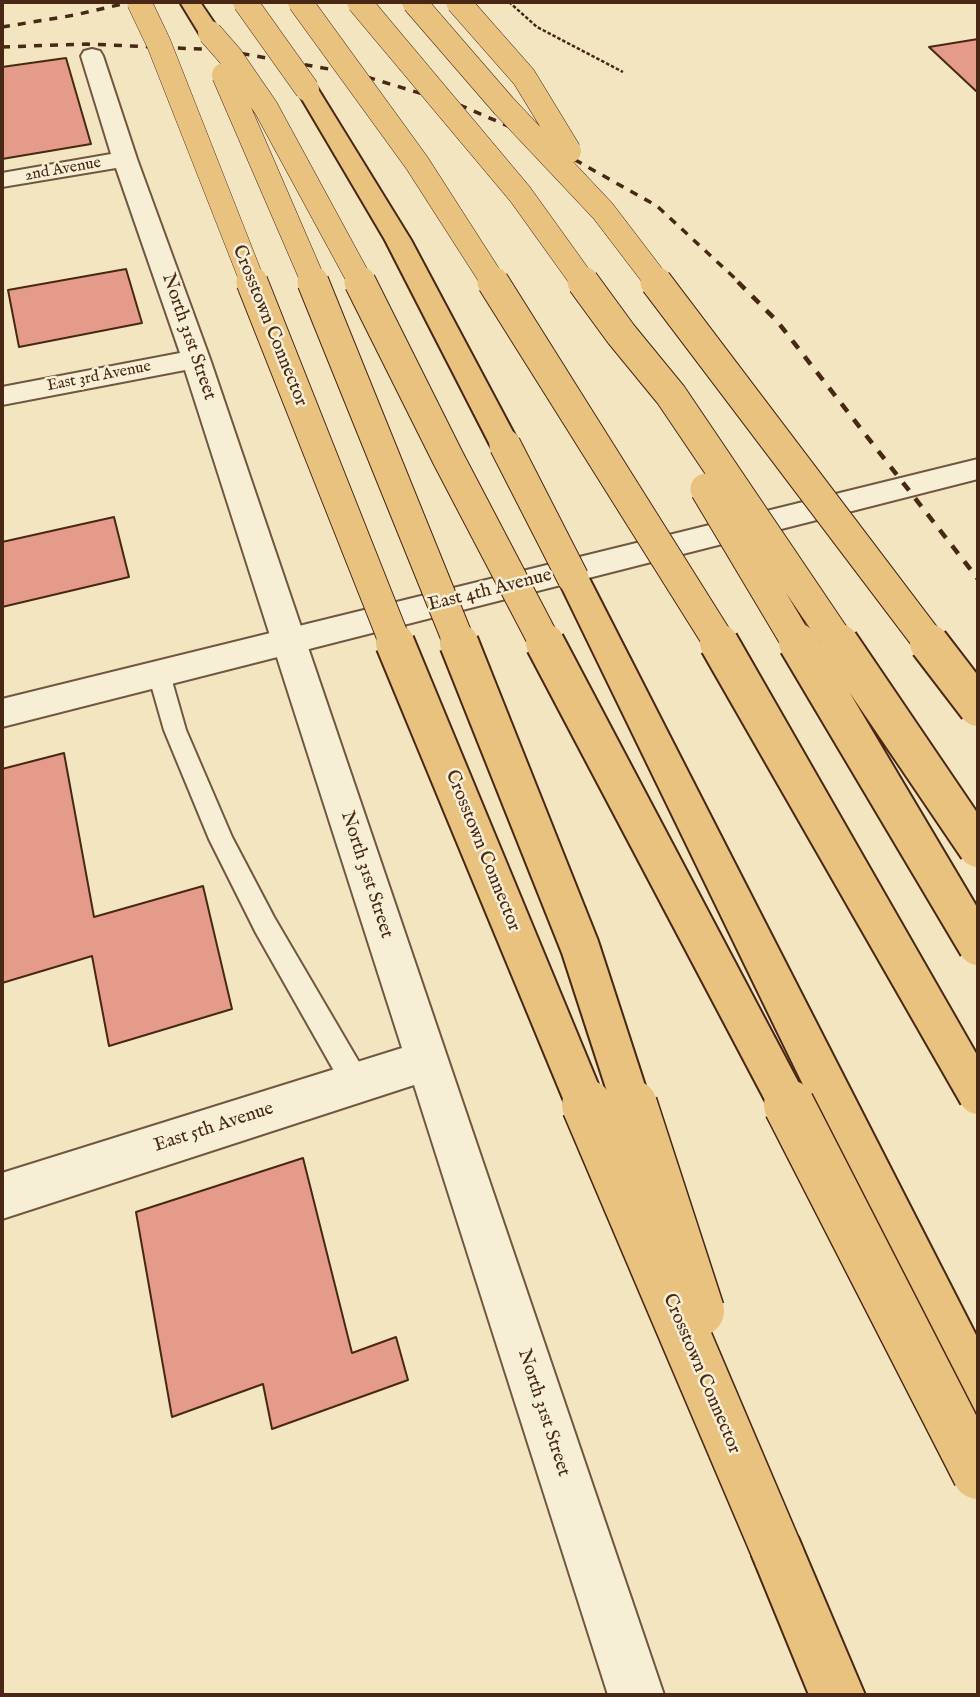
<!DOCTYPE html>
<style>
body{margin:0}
#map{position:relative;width:980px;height:1697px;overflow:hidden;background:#f2e5c0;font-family:"IM FELL English",serif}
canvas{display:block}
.frame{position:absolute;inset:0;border:4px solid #482815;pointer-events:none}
</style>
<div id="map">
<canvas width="980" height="1697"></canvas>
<div class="frame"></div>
</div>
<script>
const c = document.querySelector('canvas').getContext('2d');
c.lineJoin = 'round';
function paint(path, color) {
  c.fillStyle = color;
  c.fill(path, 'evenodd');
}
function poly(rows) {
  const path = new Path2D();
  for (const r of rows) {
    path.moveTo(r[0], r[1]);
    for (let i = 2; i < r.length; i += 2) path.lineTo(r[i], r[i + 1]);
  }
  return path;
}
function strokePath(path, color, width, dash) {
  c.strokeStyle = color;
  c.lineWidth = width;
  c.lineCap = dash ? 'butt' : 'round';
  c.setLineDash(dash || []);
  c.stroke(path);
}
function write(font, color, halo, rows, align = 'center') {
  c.font = font + ' "IM FELL English",serif';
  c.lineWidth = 5;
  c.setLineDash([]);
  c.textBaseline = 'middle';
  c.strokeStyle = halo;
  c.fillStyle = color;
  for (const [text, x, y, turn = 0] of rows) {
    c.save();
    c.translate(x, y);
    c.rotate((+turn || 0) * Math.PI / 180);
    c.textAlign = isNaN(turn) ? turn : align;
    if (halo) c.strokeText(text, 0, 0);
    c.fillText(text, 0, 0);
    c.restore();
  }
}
const building = poly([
 [978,39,978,90,976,91,929,47,978,39],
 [66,58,91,144,2,159,2,67,66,58],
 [126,269,142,323,19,347,8,290,126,269],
 [114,517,129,577,2,607,2,542,114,517],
 [64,753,94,917,203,886,232,1009,109,1046,92,956,2,983,2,769,64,753],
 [303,1158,352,1353,396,1337,408,1380,272,1429,263,1384,172,1417,136,1212,303,1158]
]);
paint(building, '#e49b8a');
strokePath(building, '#482815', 2);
const service = poly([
 [159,665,167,668,170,674,186,730,232,837,274,917,366,1074,370,1083,366,1092,356,1096,346,1092,256,933,209,839,164,730,148,674,151,668,159,665]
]);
const minor = poly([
 [92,49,100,51,103,56,137,159,210,359,664,1695,608,1695,414,1085,2,1219,2,1173,402,1048,185,370,2,405,2,387,180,353,116,168,2,187,2,173,111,154,81,56,84,51,92,49]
]);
const tertiary = poly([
 [978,459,978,479,2,727,2,699,978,459]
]);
const motorway = poly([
 [180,2,200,2,221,33,218,38,202,38,180,2],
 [307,82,315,84,318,89,411,240,520,445,516,452,505,455,494,452,490,445,385,240,296,89,299,84,307,82],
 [573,566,585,570,589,578,978,1339,978,1415,960,1408,557,578,561,570,573,566],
 [779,1529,798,1537,865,1695,809,1695,752,1556,760,1537,779,1529]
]);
strokePath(service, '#725740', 4);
strokePath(minor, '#725740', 4);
strokePath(tertiary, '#725740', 4);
strokePath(motorway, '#482815', 4);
strokePath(poly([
 [509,2,537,27,623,72]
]), '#482815', 2.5, [3.5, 2]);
paint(service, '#f7eed6');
paint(minor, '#f7eed6');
paint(tertiary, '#f7eed6');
paint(motorway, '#e9c280');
strokePath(poly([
 [2,27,75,15,131,2],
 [2,47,87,44,222,50,357,74,462,106,538,139,657,206,740,283]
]), '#482815', 3.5, [8, 8]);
strokePath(poly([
 [738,282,777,321,978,579]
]), '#482815', 4.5, [10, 10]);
const motorwayBridgeFar3 = poly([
 [139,2,159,44,253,283],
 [245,2,307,89],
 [300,2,417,163,494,283],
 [359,2,520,194,584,283],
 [414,2,504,106,603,211,658,283],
 [458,2,524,77,569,151],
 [210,33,231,57,266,108,361,283],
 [224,75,314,283]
]);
const motorwayBridgeFar2 = poly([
 [252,282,396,645],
 [313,282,460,645],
 [360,282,448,458,546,645],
 [493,282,721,645],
 [583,282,621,334,671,395,840,645],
 [656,282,931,645],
 [505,445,573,578],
 [706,489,799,645]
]);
const motorwayBridgeFar1 = poly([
 [395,643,587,1107],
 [459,643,580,947,632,1107],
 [545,643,790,1107],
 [719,643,978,1095],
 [798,643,978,946],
 [839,643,978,848],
 [929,643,978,707]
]);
const motorwayBridge = poly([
 [587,1105,779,1556],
 [632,1105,699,1311],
 [789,1105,978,1474]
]);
strokePath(motorwayBridgeFar3, '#482815', 25, []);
strokePath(motorwayBridgeFar2, '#482815', 33, []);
strokePath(motorwayBridgeFar1, '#482815', 42, []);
strokePath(motorwayBridge, '#482815', 53, []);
strokePath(motorwayBridgeFar3, '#e9c280', 24);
strokePath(motorwayBridgeFar2, '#e9c280', 31);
strokePath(motorwayBridgeFar1, '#e9c280', 38);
strokePath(motorwayBridge, '#e9c280', 50);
write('16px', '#482815', '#f7eed6', [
 ["2nd Avenue",63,170,-10],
 ["East 3rd Avenue",99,377,-11]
]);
write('19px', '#482815', '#f7eed6', [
 ["Crosstown Connector",269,326,68],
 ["North 31st Street",188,337,71],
 ["East 4th Avenue",490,591,-14],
 ["Crosstown Connector",482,851,68],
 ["North 31st Street",366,875,72],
 ["East 5th Avenue",214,1128,-18],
 ["Crosstown Connector",701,1374,67],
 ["North 31st Street",543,1413,72]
]);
</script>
